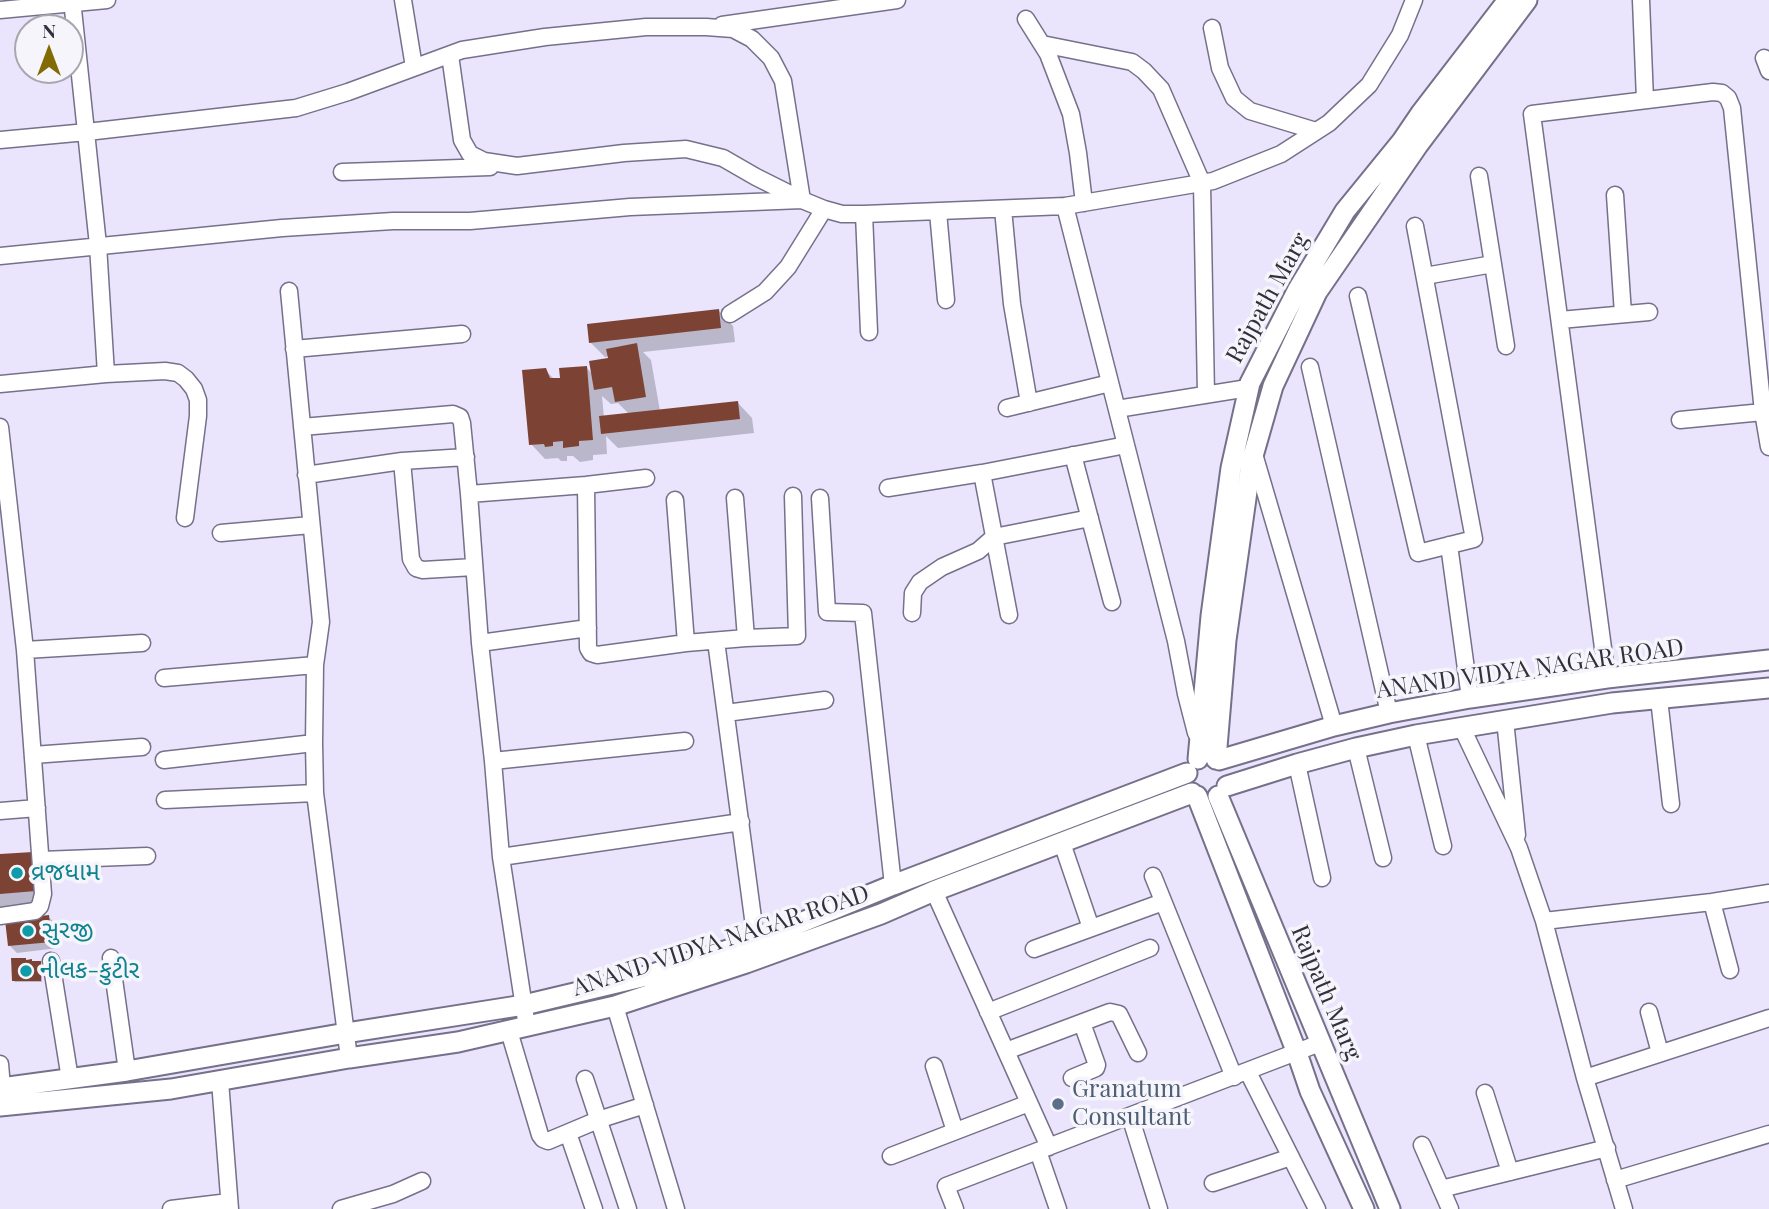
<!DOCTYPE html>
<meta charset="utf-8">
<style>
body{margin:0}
#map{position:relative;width:1769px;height:1209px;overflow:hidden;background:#eae5fd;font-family:"Playfair Display",serif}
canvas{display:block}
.north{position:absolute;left:14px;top:14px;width:70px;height:70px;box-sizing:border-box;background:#f6f5fb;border:2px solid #a8a6ae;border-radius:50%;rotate:0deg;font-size:19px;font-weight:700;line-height:28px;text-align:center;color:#32303b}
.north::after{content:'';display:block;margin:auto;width:24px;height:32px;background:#826b05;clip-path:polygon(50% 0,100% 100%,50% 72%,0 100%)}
</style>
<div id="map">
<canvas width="1769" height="1209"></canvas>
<div class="north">N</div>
</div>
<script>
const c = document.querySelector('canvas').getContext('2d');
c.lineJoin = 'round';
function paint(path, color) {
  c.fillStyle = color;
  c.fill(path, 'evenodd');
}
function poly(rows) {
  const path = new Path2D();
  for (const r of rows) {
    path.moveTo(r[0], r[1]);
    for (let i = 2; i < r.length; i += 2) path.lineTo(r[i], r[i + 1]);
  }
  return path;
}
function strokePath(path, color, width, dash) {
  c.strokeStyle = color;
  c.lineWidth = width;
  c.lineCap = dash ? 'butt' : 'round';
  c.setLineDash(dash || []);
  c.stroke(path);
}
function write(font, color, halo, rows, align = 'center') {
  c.font = font + ' "Playfair Display","Noto Sans Gujarati",serif';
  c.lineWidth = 7;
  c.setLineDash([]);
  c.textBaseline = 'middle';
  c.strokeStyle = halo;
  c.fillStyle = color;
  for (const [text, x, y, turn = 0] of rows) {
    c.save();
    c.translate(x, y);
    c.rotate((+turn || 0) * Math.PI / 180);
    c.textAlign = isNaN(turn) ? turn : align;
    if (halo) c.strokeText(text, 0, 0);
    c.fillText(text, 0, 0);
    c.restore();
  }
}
paint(poly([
 [719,311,733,326,735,342,643,352,651,360,660,411,738,403,752,418,754,433,618,448,606,436,607,454,593,455,593,460,580,462,573,456,567,456,567,461,561,461,558,458,545,459,531,444,545,370,555,380,562,379,586,367,593,375,615,359,614,356,605,357,590,342],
 [602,396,611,404,618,403,630,415,604,418],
 [0,856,47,868,50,905,0,909],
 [48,916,55,924,58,948,17,953,10,946],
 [27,961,40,963,42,965,42,982,15,982,13,980]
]), '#0003');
paint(poly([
 [719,309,721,328,589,343,587,324],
 [637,343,646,397,615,402,612,387,594,390,589,361,608,358,606,349],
 [587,366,593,440,579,441,579,446,563,448,563,441,553,442,553,446,545,447,544,444,529,445,522,370,546,368,550,378,560,378,559,368],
 [738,401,740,419,601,434,599,416],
 [33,852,36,891,0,894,0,854],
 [49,915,52,942,8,946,5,920],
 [11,958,26,958,26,960,32,959,32,961,41,961,41,981,12,981]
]), '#7c4335');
const minor = poly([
 [72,0,98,245,106,374],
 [403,0,414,67],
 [1641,0,1645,100],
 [0,10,107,0],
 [1026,19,1048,54,1071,114,1078,153,1084,203],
 [722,25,897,0],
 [1212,28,1220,68,1234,98,1250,111,1316,131],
 [1042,44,1132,62,1144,71,1161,89,1202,183,1206,395],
 [450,55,462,140,470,154,484,161,517,166,624,153,686,149,723,158,756,177,800,199],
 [1764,58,1769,71],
 [0,140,87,132,296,108,348,92,462,50,545,37,646,27,706,27,733,29,752,39,771,58,783,81,802,200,824,209,842,214,864,214,1065,206,1213,181,1281,154,1329,123,1369,85,1400,35,1414,0],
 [342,172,490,167],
 [1479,176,1506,346],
 [1615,195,1623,314],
 [1065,206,1176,641,1186,694,1196,733],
 [1003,209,1012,304,1029,403],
 [938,212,946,300],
 [864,214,869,332],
 [0,256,282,228,393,221,470,221,630,207,802,200],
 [1425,276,1493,264],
 [289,291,321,622,315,665,314,743,315,793,349,1058],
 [1358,296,1418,553,1474,539,1415,226],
 [730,314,765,292,788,267,824,209],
 [1560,320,1649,312],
 [294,349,462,334],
 [1310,367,1389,713],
 [0,384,106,374,165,371,178,373,186,379,194,389,198,400,198,416,185,518],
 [1007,408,1110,383],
 [1117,409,1248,388],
 [1680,420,1763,412],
 [0,427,25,650,43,894,40,906,35,911,0,916],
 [302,427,453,414,460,417,462,423,469,494],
 [1254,454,1334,726],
 [1073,455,1112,602],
 [402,461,411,559,416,568,423,570,474,567],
 [982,473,1009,615],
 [306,475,402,461,466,457],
 [586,485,588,648,591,653,597,655,686,643,746,638,797,636,793,496],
 [888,488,982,473,1126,445],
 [735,498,746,638],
 [820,498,827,612,863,613,893,885],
 [675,500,686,643],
 [221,533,311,525],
 [1449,545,1470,698],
 [912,613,913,593,920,582,942,567,978,551,994,537,1090,518],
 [716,641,756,941],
 [480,643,588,628],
 [25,650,142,643],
 [164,678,315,665],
 [1607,678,1532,114,1713,92,1722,93,1728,98,1732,108,1763,412,1769,447],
 [1659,699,1671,804],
 [726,713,825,700],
 [1505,720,1517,835],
 [1462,728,1519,848,1544,921,1585,1078,1624,1209],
 [1416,735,1443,846],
 [1356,748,1383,858],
 [33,755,142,747],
 [164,760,314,743],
 [493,761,685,741],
 [1297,764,1322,878],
 [165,800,315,793],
 [0,811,37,808],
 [1062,843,1091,928],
 [501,857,741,822],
 [41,860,147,856],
 [1153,876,1234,1077],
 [934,891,1049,1147],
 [1712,902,1730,970],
 [1544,921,1712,902,1769,893],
 [1034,949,1163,902],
 [111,958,127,1071],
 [51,961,70,1079],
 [615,1006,676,1209],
 [988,1012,1150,948],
 [1649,1012,1660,1053],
 [527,1027,501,857,493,761,480,643,469,494,586,485,646,478],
 [509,1031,540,1135,543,1139,548,1141,598,1120,645,1105],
 [1006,1051,1110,1012,1119,1014,1138,1053],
 [0,1064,2,1087],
 [934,1066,955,1131],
 [1248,1072,1317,1209],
 [1072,1078,1096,1068,1097,1065,1082,1023],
 [1585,1078,1769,1018],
 [585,1079,628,1209],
 [220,1081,230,1209],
 [1485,1093,1510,1172],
 [1130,1116,1159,1209],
 [568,1133,594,1209],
 [1422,1145,1450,1209],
 [1038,1151,1058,1209],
 [891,1156,1029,1103],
 [1615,1180,1769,1134],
 [1213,1183,1291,1157],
 [1441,1189,1607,1148],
 [171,1209,229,1202],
 [341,1209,393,1194,422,1181],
 [955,1209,946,1186,1320,1043]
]);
const major = poly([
 [1198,759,1211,616,1231,468,1250,383,1297,291,1345,211,1402,141,1421,113,1508,0],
 [1216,759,1226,640,1251,463,1273,386,1317,292,1418,145,1527,0],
 [1219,760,1334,726,1389,713,1470,698,1607,678,1769,660],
 [1227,786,1297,764,1356,748,1416,735,1612,703,1769,688],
 [1197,796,1297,1053,1310,1091,1364,1209],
 [1218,796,1390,1209],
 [0,1088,127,1071,346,1033,524,1005,646,976,756,941,893,885,1187,773],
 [0,1106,171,1089,349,1058,458,1042,615,1006,746,963,881,914,934,891,1192,793]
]);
strokePath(minor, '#76708a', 19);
strokePath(major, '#76708a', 23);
strokePath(minor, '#fff', 16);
strokePath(major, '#fff', 19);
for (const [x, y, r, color] of [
 [17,873,7,"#0f9aa8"],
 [28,931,7,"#0f9aa8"],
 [26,971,7,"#0f9aa8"],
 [1058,1104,7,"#5c6f8a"]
]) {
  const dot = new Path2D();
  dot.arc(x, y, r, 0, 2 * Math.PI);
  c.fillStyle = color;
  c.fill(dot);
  strokePath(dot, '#f6f5fb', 2.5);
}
write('24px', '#32303b', '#f6f5fb', [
 ["Rajpath Marg",1268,298,-61],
 ["ANAND VIDYA NAGAR ROAD",1530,669,-8],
 ["ANAND VIDYA NAGAR ROAD",721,941,-18],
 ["Rajpath Marg",1326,993,67]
]);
write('24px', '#0d838f', '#f6f5fb', [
 ["વ્રજધામ",31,873],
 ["સુરજી",42,931],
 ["નીલક-કુટીર",40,971]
], 'left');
write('24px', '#4e5e75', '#f6f5fb', [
 ["Granatum",1072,1090],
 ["Consultant",1072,1118]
], 'left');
</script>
